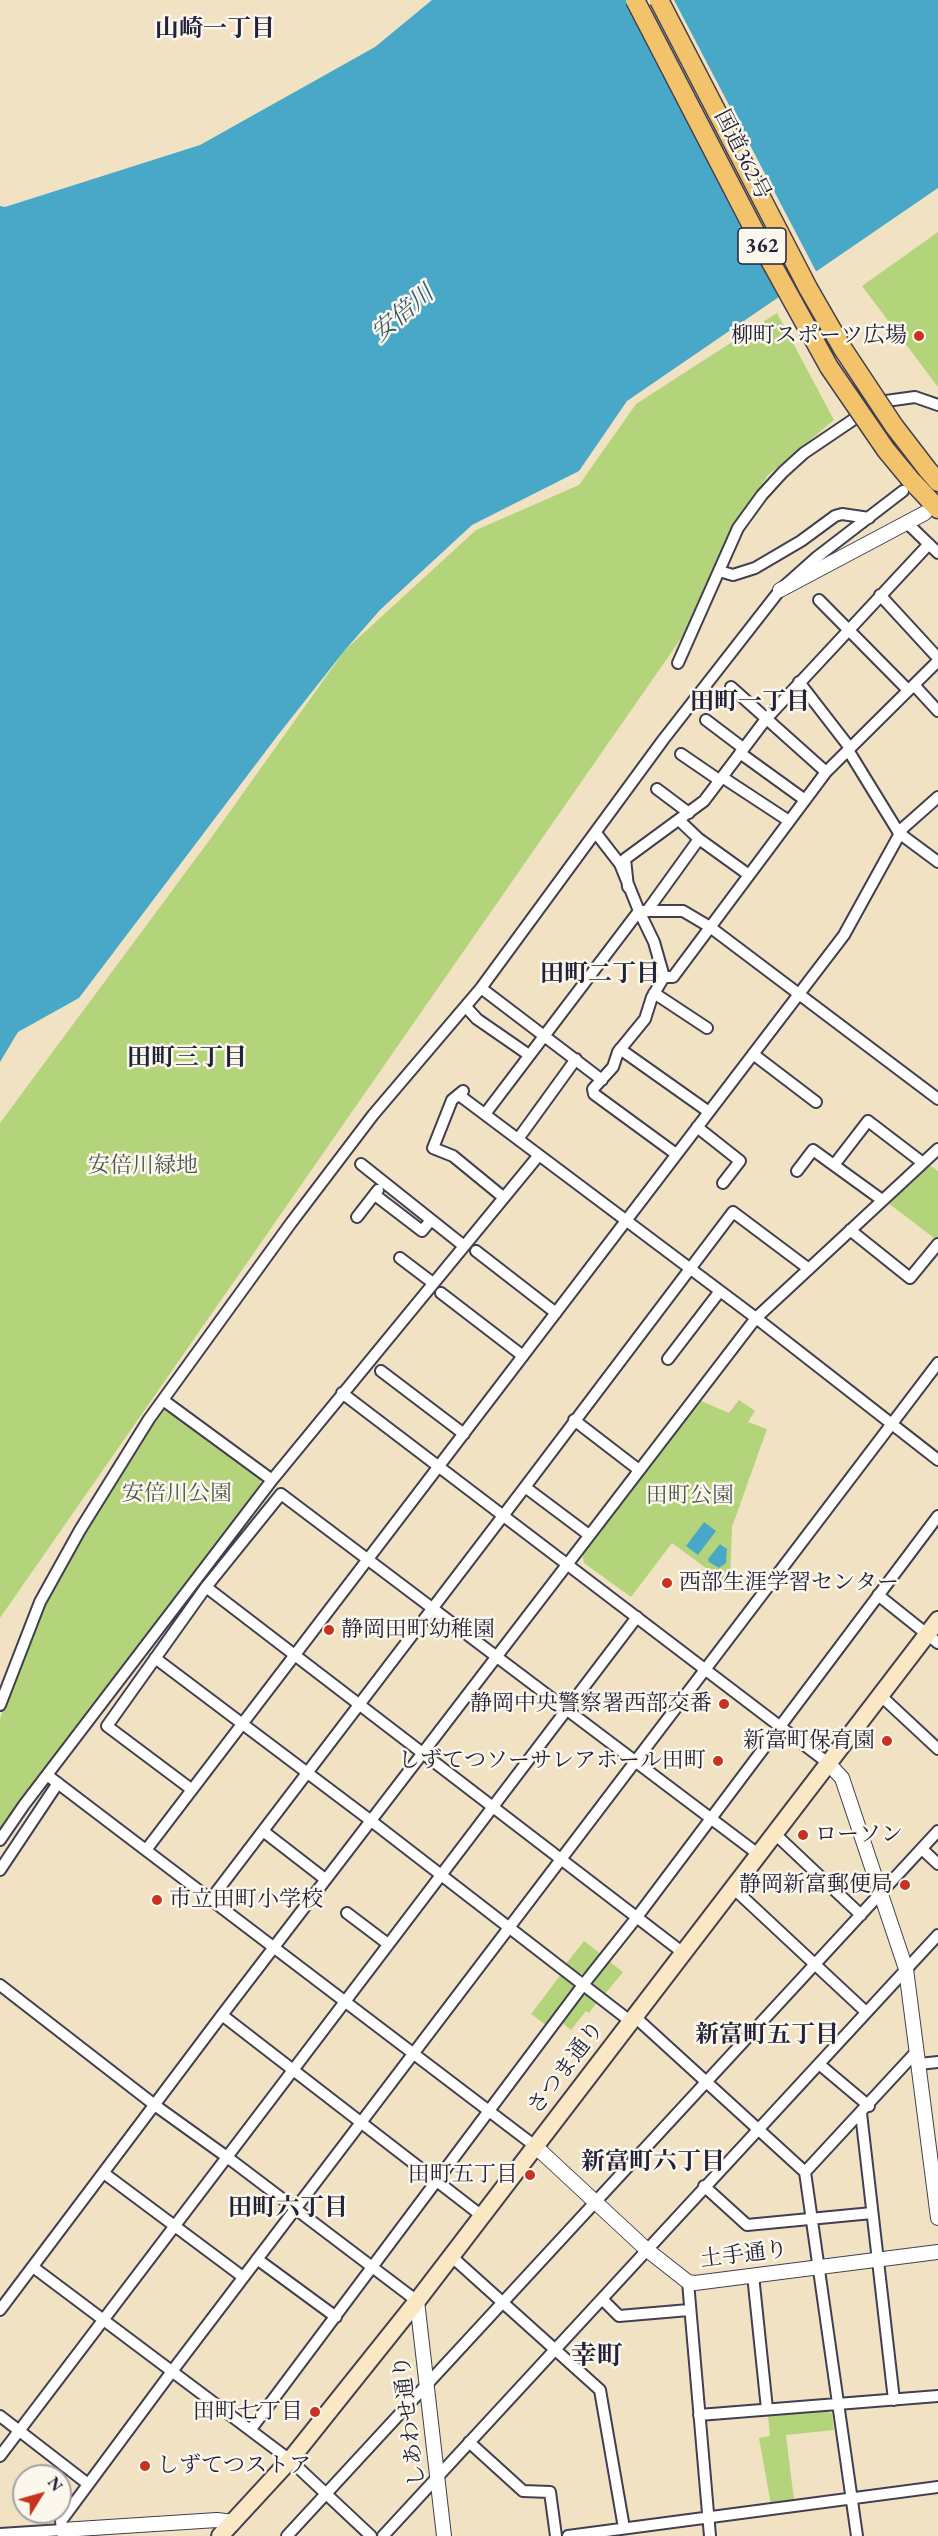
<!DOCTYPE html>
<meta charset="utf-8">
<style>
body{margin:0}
#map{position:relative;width:938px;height:2536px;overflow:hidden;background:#f1e2c4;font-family:"EB Garamond",serif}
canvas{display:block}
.north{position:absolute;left:12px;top:2464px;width:60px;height:60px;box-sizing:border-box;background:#fbf7ec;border:2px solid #a4a2a5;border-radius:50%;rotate:53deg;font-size:16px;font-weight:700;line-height:24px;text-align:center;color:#22223b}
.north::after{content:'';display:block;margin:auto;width:21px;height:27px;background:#c8321e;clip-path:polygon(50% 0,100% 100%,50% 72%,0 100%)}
</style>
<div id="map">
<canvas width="938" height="2536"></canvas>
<div class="north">N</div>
</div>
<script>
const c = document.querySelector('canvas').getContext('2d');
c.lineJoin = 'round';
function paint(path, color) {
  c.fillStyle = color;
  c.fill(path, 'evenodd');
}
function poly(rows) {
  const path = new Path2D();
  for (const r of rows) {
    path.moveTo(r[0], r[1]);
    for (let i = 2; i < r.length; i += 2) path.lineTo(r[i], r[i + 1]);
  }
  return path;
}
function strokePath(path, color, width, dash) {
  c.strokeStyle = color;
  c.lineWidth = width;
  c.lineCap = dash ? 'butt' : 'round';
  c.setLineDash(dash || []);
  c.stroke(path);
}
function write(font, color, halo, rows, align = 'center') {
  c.font = font + ' "EB Garamond","Noto Serif JP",serif';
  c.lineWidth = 5;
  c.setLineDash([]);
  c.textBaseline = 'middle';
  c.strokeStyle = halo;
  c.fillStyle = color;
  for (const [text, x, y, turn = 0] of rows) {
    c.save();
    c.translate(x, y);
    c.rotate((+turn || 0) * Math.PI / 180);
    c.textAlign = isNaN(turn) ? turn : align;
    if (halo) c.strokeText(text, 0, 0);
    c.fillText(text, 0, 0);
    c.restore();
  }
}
paint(poly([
 [938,232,938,387,862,286],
 [777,313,834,420,767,476,715,566,689,627,0,1618,0,1123,211,838,345,650,476,530,579,485,636,404],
 [929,1165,938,1171,938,1241,888,1203],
 [699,1400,729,1413,739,1400,755,1411,748,1422,767,1429,732,1527,730,1582,729,1585,672,1543,631,1597,584,1563,582,1553],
 [164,1405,261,1476,260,1484,0,1835,0,1719,13,1682,44,1606,70,1558,121,1470],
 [584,1941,601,1954,586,1974,578,1973,566,1964],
 [606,1959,623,1972,605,1994,592,1984,591,1979],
 [562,1973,575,1983,575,1989,547,2026,531,2014],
 [586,1992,598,2001,589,2013,586,2011,571,2030,560,2021,581,1993],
 [828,2411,832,2414,834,2430,786,2435,794,2500,771,2505,759,2438,770,2436,768,2416]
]), '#b4d47b');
paint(poly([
 [432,0,938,0,938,188,627,401,579,471,472,525,380,610,345,650,278,735,79,998,18,1032,0,1062,0,206,5,207,200,145,375,47],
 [704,1522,716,1531,698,1555,686,1546],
 [720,1544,727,1549,726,1563,719,1568,709,1562,708,1559]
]), '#49a8c8');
paint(poly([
 [626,0,674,0,818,275,782,300]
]), '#f1e2c4');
const minor = poly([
 [907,523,938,553],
 [719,571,733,575,755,568,801,541,835,516,842,514,869,518],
 [880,595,938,658],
 [819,600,908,690],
 [678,663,738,528,762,495,783,472,804,453,872,407,886,401,915,397,938,405],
 [799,682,850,748],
 [914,685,938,711],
 [731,687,826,772],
 [706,720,743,748],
 [848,750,899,833,938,862],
 [740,753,805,800],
 [681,754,719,780],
 [722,777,789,821],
 [657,789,689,813],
 [679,820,699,839,749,875],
 [596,833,620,864,639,911,683,911,710,927,938,1099],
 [628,887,625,859,704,801,766,719,929,544],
 [647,911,699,839],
 [664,977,673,977,826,772,938,661],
 [481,988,602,1080],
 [654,993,707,1028],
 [466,1007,477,1019,529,1055],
 [620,1049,709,1112],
 [753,1054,816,1102],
 [463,1091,452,1100,433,1148,453,1156,503,1197],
 [459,1095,756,1318,938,1460],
 [485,1114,639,911,654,942,664,977,652,997,645,1019,618,1052,613,1067,593,1089,594,1094,676,1154],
 [697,1127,740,1161,723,1183],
 [518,1139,576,1059],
 [361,1164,464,1246],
 [834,1165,868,1121,923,1163],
 [797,1171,813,1150,882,1200],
 [375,1195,422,1231,431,1220],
 [357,1217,378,1190],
 [850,1230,910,1278,938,1244],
 [476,1251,556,1313],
 [400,1258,433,1283],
 [441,1293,523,1356],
 [668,1359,720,1291],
 [381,1371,464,1434],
 [342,1393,828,1763],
 [163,1400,272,1480],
 [574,1420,639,1470],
 [589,1535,525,1487,733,1212,809,1269],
 [206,1587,682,1952],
 [878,1595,938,1643],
 [155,1658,370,1820,630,2021],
 [880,1695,938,1749],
 [0,1705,40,1602,80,1530,149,1419,291,1223,373,1115,481,988,663,740,780,590,817,557,903,491],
 [47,1775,535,2146],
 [191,1789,107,1726,206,1587,281,1494,758,1854],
 [263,1831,325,1879],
 [774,1833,861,1915],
 [0,1840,24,1805,272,1480,539,1155],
 [922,1849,938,1864],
 [146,1850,844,935,903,828,938,797],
 [0,1870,58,1783],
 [732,1887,866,2012],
 [211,1899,525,1487],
 [347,1913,388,1944],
 [0,1985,156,2106,227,2157,417,2301],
 [222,2015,482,2216],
 [634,2016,805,2172,857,2536],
 [819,2064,869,2106],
 [919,2064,938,2062],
 [861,2113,894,2400],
 [805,2172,917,2051],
 [105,2174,243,2277],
 [704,2186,747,2225,872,2213],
 [451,2256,600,2390,624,2528],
 [257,2259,336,2317],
 [33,2267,290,2460,371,2536],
 [753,2275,767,2409],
 [688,2282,710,2536],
 [602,2299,619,2316,689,2310],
 [0,2310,222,2015,756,1318,938,1149],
 [699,2415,938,2396],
 [0,2416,88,2484],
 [251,2429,583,1985,637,1917,938,1516],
 [469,2442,523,2491,550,2492,556,2536],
 [0,2456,637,1617],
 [0,2534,62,2530,61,2521,173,2370,938,1363],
 [287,2536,938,1831],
 [383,2536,938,1935],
 [568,2536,938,2487]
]);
const tertiary = poly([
 [780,590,925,513],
 [828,1763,842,1778,906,1969,938,2218],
 [535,2146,646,2249,688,2282,695,2283,938,2252],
 [417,2301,444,2536],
 [62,2530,217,2520,234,2522]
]);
const secondary = poly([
 [220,2536,290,2460,417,2301,938,1620]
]);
const trunk = poly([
 [927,469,938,482],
 [910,479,938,509]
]);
strokePath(minor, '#413f50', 14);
strokePath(tertiary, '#413f50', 16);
strokePath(secondary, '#413f50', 20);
strokePath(trunk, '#413f50', 21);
strokePath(minor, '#fff', 10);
strokePath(tertiary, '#fff', 14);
strokePath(secondary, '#fae7c3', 16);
strokePath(trunk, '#f2c36a', 18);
const trunkBridge = poly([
 [635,0,767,255,829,367,886,450,910,479],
 [659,0,808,288,843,349,894,426,927,469]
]);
strokePath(trunkBridge, '#413f50', 21, []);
strokePath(trunkBridge, '#f2c36a', 18);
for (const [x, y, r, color] of [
 [919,336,6,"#c8321e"],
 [667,1583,6,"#c8321e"],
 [329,1630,6,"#c8321e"],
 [724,1704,6,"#c8321e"],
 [887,1741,6,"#c8321e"],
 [718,1761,6,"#c8321e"],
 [803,1835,6,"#c8321e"],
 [905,1885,6,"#c8321e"],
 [157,1900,6,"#c8321e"],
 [530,2175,6,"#c8321e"],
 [315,2412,6,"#c8321e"],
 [145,2466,6,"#c8321e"]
]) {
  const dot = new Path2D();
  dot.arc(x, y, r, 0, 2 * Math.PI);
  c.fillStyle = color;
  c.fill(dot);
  strokePath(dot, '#fbf7ec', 2);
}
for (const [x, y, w] of [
 [762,246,48]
]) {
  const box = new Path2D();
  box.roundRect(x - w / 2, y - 18, w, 36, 4.5);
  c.fillStyle = '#fbf7ec';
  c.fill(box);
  strokePath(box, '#22223b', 1.5);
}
write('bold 21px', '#22223b', null, [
 ["362",762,246]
]);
write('22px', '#22223b', '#fbf7ec', [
 ["国道362号",742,155,63],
 ["さつま通り",566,2068,-53],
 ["土手通り",744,2255,-7],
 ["しあわせ通り",410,2421,-97]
]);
write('22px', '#22223b', '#fbf7ec', [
 ["柳町スポーツ広場",907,336],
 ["西部生涯学習センター",679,1583,"left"],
 ["静岡田町幼稚園",341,1630,"left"],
 ["静岡中央警察署西部交番",712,1704],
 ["新富町保育園",875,1741],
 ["しずてつソーサレアホール田町",706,1761],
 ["ローソン",815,1835,"left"],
 ["静岡新富郵便局",893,1885],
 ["市立田町小学校",169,1900,"left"],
 ["田町五丁目",518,2175],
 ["田町七丁目",303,2412],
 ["しずてつストア",157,2466,"left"]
], 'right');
write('22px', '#4e574e', '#fbf7ec', [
 ["安倍川緑地",143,1166],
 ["安倍川公園",177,1494],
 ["田町公園",690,1496]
]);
write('bold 24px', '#22223b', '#fbf7ec', [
 ["山崎一丁目",215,29],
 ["田町一丁目",750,702],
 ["田町二丁目",600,974],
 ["田町三丁目",187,1058],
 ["新富町五丁目",767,2035],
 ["新富町六丁目",653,2162],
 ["田町六丁目",288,2208]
]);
write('italic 24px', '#325873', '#fbf7ec', [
 ["安倍川",403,314,-40]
]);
write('bold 26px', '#22223b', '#fbf7ec', [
 ["幸町",597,2357]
]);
</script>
